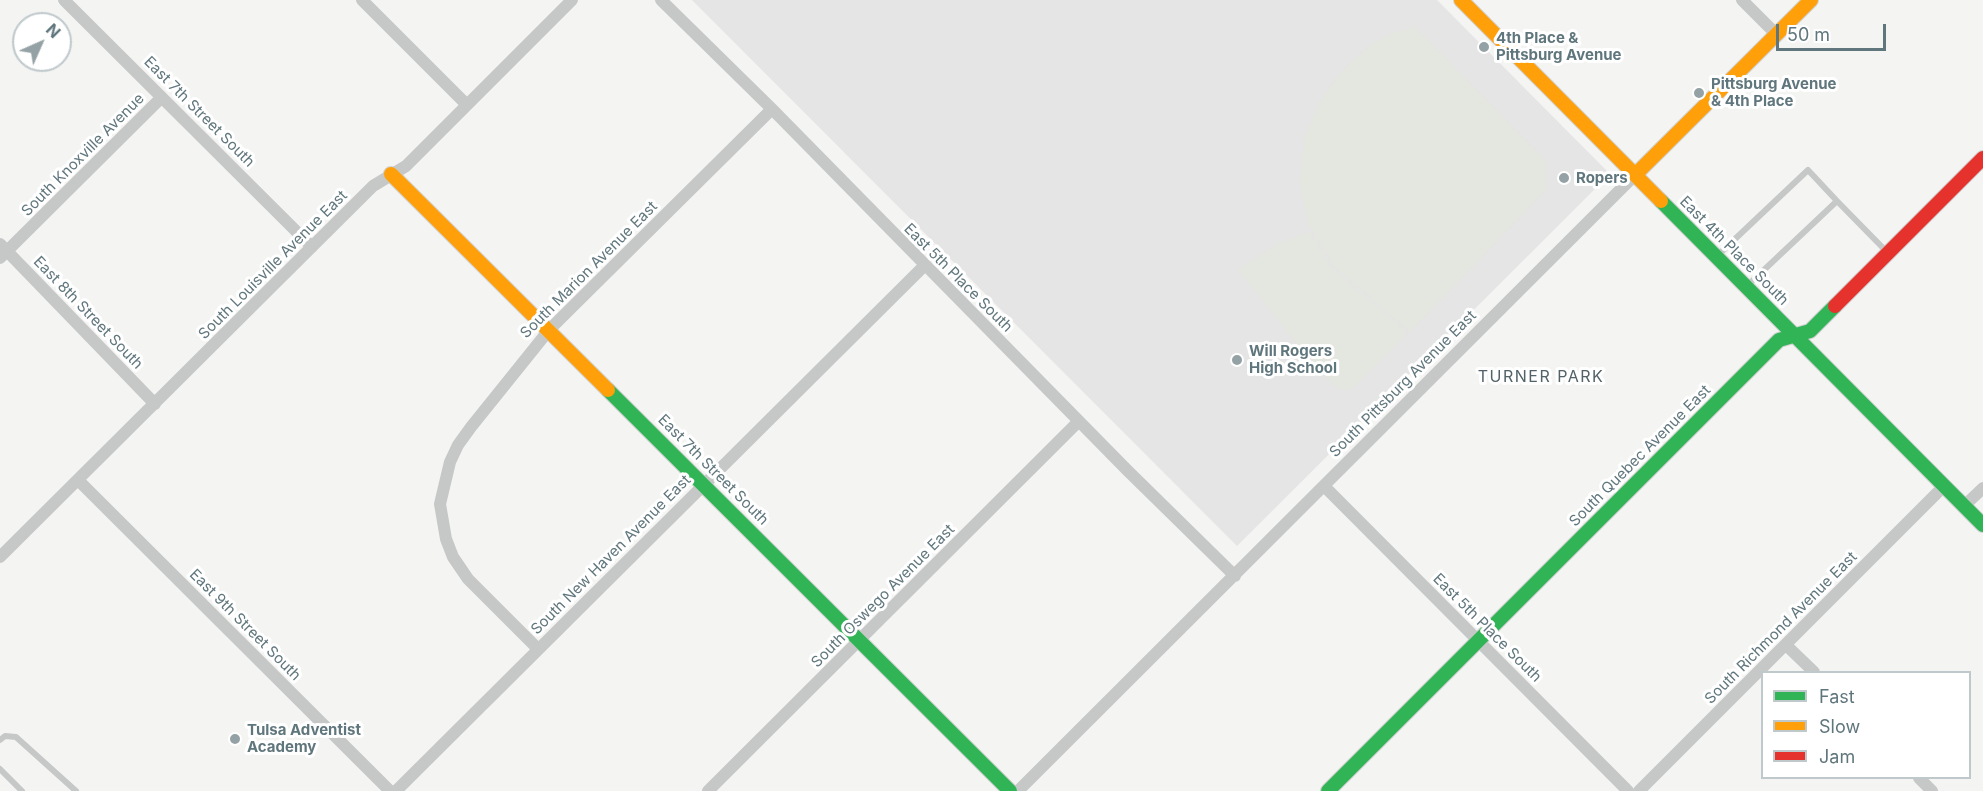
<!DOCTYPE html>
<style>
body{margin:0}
#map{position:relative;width:1983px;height:791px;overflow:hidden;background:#f4f4f3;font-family:Inter,sans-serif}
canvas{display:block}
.legend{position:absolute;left:1761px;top:671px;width:210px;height:108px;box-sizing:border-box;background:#fff;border:2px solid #bfc8cb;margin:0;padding:8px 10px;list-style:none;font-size:18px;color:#60767d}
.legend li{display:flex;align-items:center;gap:12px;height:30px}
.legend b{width:30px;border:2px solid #bfc8cb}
.north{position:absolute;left:12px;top:12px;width:60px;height:60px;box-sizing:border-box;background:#fff;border:2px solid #bfc8cb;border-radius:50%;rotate:45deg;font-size:16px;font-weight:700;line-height:24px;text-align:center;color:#60767d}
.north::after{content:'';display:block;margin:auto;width:21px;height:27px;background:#94a2a6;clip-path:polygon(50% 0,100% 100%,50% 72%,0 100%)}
.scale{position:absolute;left:1776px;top:24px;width:110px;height:27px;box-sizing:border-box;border:3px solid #60767d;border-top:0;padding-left:8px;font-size:18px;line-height:21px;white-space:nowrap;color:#60767d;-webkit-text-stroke:4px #fff;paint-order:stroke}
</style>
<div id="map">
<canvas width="1983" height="791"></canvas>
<ul class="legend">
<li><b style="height:8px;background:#30b455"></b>Fast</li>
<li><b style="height:8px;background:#ff9f0a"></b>Slow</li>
<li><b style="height:8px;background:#e5322d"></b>Jam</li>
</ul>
<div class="north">N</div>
<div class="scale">50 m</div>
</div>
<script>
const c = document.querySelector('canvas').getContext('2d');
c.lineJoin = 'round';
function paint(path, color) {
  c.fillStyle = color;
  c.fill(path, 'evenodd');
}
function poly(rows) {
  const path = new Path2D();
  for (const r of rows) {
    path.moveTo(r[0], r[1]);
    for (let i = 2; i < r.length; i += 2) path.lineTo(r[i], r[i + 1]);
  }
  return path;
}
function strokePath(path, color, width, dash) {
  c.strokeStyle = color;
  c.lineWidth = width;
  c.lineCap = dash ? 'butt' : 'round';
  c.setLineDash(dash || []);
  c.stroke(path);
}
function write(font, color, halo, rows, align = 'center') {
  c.font = font + ' Inter,sans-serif';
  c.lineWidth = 6;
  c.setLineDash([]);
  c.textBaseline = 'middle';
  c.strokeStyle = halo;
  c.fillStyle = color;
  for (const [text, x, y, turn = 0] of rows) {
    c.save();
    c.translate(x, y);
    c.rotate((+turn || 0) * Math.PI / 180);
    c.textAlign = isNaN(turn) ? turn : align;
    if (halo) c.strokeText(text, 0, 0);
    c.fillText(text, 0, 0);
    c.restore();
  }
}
paint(poly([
 [692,0,1437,0,1610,174,1237,546]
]), '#e4e5e4');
paint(poly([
 [1415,27,1546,161,1547,189,1410,332,1334,267,1307,222,1300,180,1305,137,1320,102,1340,73,1368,47,1390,34],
 [1310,232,1333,269,1408,333,1352,389,1337,389,1311,362,1238,270,1281,242]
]), '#e4e6e0');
const fast = poly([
 [1661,201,1983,525],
 [608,390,1010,791],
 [1328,791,1779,340,1810,331,1835,306]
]);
const slow = poly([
 [1461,0,1661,201],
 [391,174,608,390],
 [1635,175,1811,0]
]);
const jam = poly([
 [1835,306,1983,158]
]);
strokePath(fast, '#d0d1d1', 16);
strokePath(slow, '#d0d1d1', 16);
strokePath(jam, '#d0d1d1', 16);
strokePath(poly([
 [1837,201,1887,252],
 [1717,256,1808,170,1837,201,1748,285],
 [0,740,5,736,16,737,76,791],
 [0,769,22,791]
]), '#c6c8c8', 6);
strokePath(poly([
 [64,0,312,247],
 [362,0,467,105],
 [661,0,772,109,1128,471,1235,576],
 [1742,0,1777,35],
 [0,244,155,404],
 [0,258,161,98],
 [78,480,390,791],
 [1324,486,1628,791],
 [1964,506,1983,488],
 [0,557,373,186,406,166,572,0],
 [1786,645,1814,672],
 [538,649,468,579,453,557,446,539,440,504,450,462,458,445,471,427,549,330,772,109],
 [1919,778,1932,791],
 [396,791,924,266],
 [708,791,1079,421],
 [1018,791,1635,175],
 [1639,791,1944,486]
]), '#c6c8c8', 12);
strokePath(fast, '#30b455', 14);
strokePath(slow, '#ff9f0a', 14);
strokePath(jam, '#e5322d', 14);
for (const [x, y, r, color] of [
 [1484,47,6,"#94a2a6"],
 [1699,93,6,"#94a2a6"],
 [1564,178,6,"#94a2a6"],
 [1237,360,6,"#94a2a6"],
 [235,739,6,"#94a2a6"]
]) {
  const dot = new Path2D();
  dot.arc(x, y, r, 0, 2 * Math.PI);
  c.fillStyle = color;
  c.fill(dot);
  strokePath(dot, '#fff', 2);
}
write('bold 15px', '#60767d', '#fff', [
 ["4th Place &",1496,38],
 ["Pittsburg Avenue",1496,55],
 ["Pittsburg Avenue",1711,84],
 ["& 4th Place",1711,101],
 ["Ropers",1576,178],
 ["Will Rogers",1249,351],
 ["High School",1249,368],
 ["Tulsa Adventist",247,730],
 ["Academy",247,747]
], 'left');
write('15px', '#60767d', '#fff', [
 ["East 7th Street South",199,112,45],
 ["South Knoxville Avenue",83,155,-45],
 ["East 4th Place South",1734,251,45],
 ["South Louisville Avenue East",273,265,-45],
 ["South Marion Avenue East",589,270,-45],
 ["East 5th Place South",958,278,45],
 ["East 8th Street South",88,313,46],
 ["South Pittsburg Avenue East",1403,384,-45],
 ["South Quebec Avenue East",1640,456,-45],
 ["East 7th Street South",713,470,45],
 ["South New Haven Avenue East",611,555,-45],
 ["South Oswego Avenue East",883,596,-45],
 ["East 9th Street South",245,625,45],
 ["East 5th Place South",1487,628,45],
 ["South Richmond Avenue East",1781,628,-45]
]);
c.letterSpacing = '1.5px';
write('16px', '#526268', '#fff', [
 ["TURNER PARK",1541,377]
]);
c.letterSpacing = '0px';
</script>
